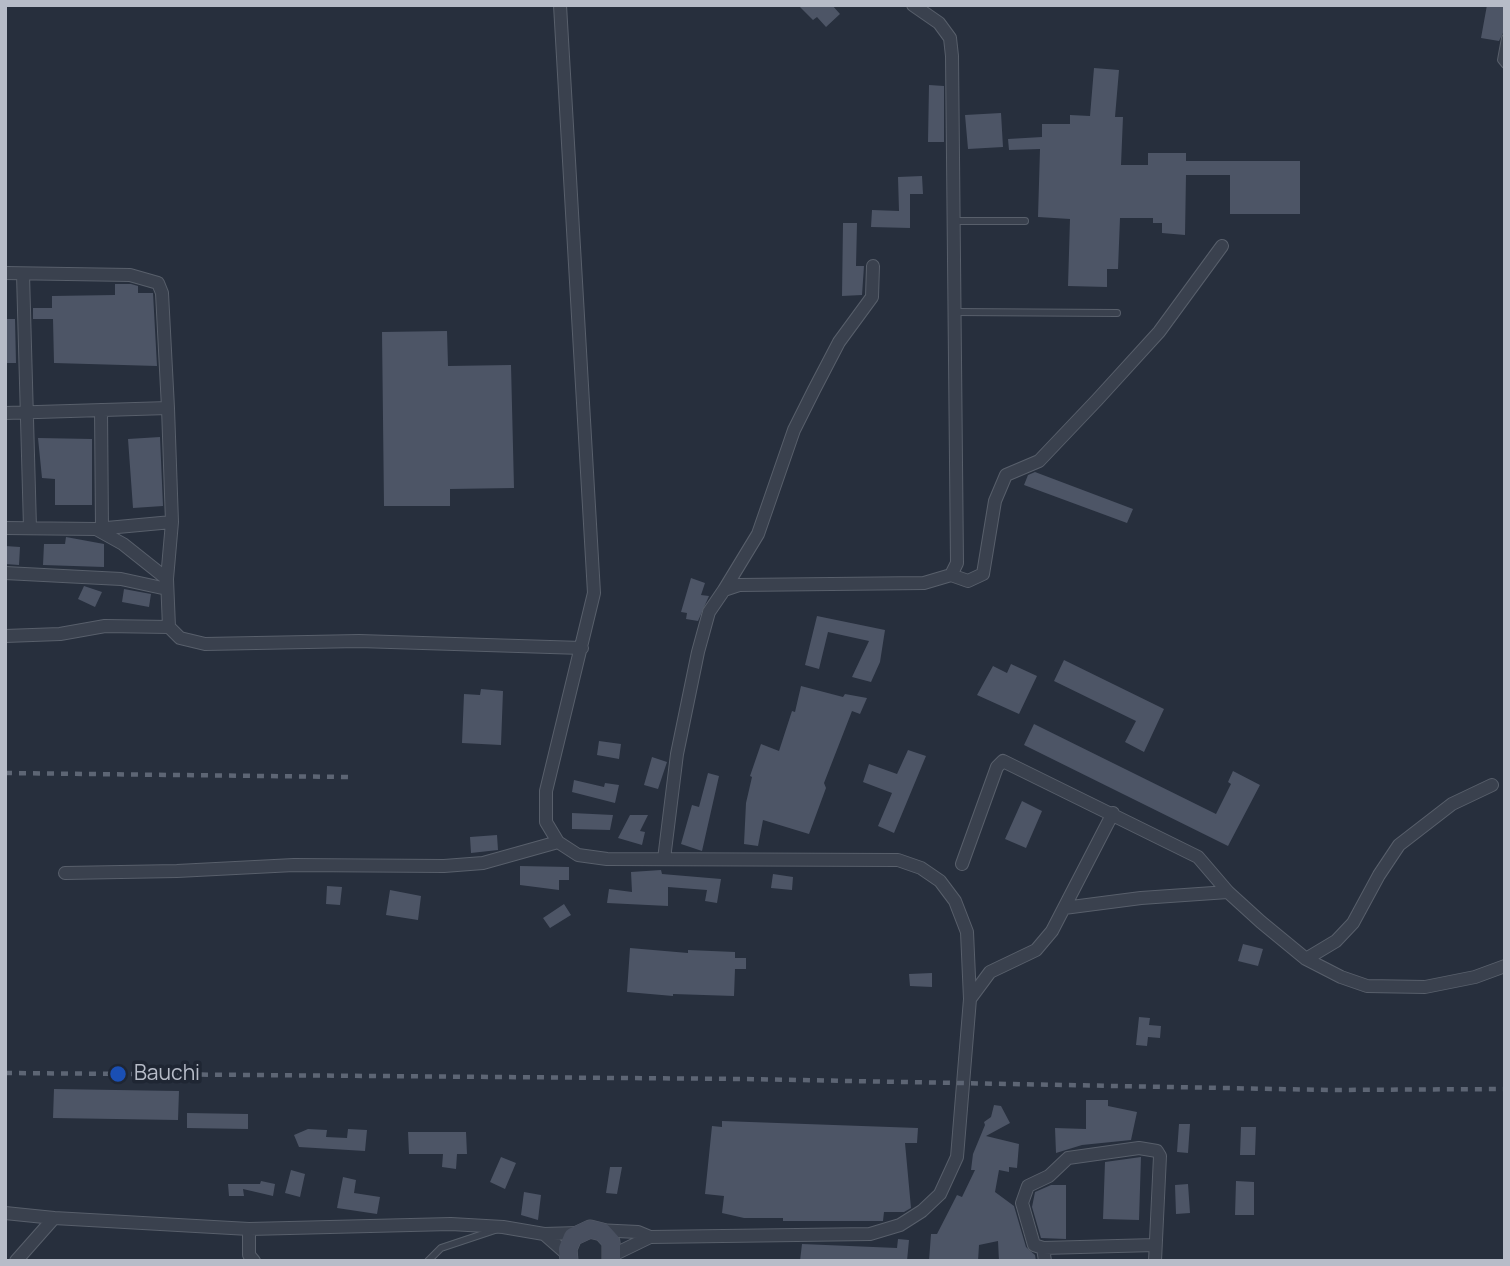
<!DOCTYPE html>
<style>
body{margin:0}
#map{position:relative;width:1510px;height:1266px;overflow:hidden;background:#272f3d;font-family:Manrope,sans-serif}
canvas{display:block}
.frame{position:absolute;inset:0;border:7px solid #b7bcc8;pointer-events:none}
</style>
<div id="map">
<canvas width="1510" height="1266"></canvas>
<div class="frame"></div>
</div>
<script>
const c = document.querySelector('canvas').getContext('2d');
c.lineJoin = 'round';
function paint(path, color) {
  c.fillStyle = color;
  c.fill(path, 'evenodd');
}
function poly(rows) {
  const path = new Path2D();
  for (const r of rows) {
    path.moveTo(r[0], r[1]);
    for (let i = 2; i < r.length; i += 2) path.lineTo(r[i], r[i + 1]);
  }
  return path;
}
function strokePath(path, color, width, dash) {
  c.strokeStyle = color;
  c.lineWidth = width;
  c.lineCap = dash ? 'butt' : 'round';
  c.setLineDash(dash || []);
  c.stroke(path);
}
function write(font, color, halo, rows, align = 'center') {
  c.font = font + ' Manrope,sans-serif';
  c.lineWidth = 7;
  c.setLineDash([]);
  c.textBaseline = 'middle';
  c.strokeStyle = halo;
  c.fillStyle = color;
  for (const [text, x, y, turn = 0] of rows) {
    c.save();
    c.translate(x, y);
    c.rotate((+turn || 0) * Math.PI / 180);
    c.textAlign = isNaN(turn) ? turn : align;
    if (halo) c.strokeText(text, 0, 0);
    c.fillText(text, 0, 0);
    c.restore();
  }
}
paint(poly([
 [798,5,832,5,840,14,826,27,817,17,813,20],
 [1487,5,1505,5,1503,33,1499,41,1481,38],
 [1094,68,1119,70,1115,117,1123,117,1121,165,1148,165,1148,153,1186,153,1186,161,1300,161,1300,214,1230,214,1230,175,1186,175,1185,235,1162,233,1162,223,1153,223,1153,218,1120,218,1118,269,1107,269,1107,287,1068,286,1070,219,1038,217,1040,149,1009,150,1008,139,1042,137,1042,124,1070,124,1070,115,1090,116],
 [929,85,944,86,944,142,928,142],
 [1001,113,1003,147,968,149,965,115],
 [922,176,923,194,910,194,910,228,871,227,872,210,899,211,898,177],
 [843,223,857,223,856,266,864,266,862,295,842,296],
 [115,284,131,284,138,286,138,293,153,293,157,366,54,363,53,319,33,319,33,308,52,308,52,296,115,295],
 [5,319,15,319,16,363,5,363],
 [447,331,448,366,511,365,514,488,450,489,450,506,384,506,382,332],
 [160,437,163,506,133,508,128,439],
 [38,438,92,439,92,505,55,505,55,479,42,478],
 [1035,472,1133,509,1127,523,1024,485,1028,475],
 [66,537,104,544,104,567,43,565,44,544,65,544],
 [5,546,20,547,19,565,5,564],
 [691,578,705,583,701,595,709,596,698,621,686,619,687,613,681,612],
 [84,586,102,592,95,607,78,599],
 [124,589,151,594,149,607,122,602],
 [817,616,885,630,880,662,871,682,852,677,869,641,828,632,819,669,805,665],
 [1064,660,1164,709,1144,752,1125,742,1136,721,1054,681],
 [1011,664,1037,676,1019,714,977,695,993,666,1007,673],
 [801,686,843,697,845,694,867,698,860,714,852,711,824,783,826,788,809,834,763,820,758,846,744,844,746,803,752,777,750,776,761,744,779,751,792,711,795,712],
 [481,689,503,691,501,745,462,743,464,694,480,695],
 [1034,724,1216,814,1231,784,1228,782,1233,771,1260,785,1228,846,1024,745],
 [599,741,621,744,619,759,597,755],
 [908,750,926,756,894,833,878,826,892,793,863,782,869,764,897,774],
 [652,757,667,762,658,789,644,785],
 [708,773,719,776,702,851,681,844,692,805,699,807],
 [574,780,604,787,605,783,619,785,615,803,572,792],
 [1022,801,1042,811,1026,848,1005,839],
 [572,813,613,815,610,830,572,829],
 [630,815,648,815,640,831,645,832,642,845,618,838],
 [497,835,498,850,471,853,470,837],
 [520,866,569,867,569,880,559,880,559,890,520,885],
 [661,870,662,874,721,879,717,903,705,901,707,890,668,887,668,906,607,903,609,889,632,892,631,872],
 [773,874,793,877,792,890,771,888],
 [327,886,342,887,340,905,326,904],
 [390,890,421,896,418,920,386,915],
 [564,904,571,915,550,928,543,918],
 [1243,944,1263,949,1258,966,1238,961],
 [630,948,688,953,688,950,735,952,735,958,746,958,746,969,735,969,734,996,673,994,673,996,627,992],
 [932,973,932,987,910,986,909,974],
 [1139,1017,1150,1018,1149,1025,1161,1026,1160,1038,1148,1037,1147,1046,1136,1045],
 [54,1089,179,1091,178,1120,53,1118],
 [1086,1100,1108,1100,1108,1106,1137,1112,1131,1140,1082,1145,1056,1153,1055,1128,1086,1129],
 [994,1105,1001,1106,1010,1123,986,1136,1019,1144,1017,1168,1009,1167,1009,1172,999,1170,995,1192,1014,1206,1026,1247,1035,1255,1036,1261,999,1261,998,1241,979,1245,978,1261,929,1261,931,1234,937,1234,957,1195,962,1197,975,1170,971,1170,973,1154,985,1125,984,1122,991,1117],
 [187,1113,248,1114,248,1129,187,1128],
 [722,1121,918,1128,917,1143,905,1143,911,1208,904,1212,884,1212,883,1221,783,1221,783,1218,744,1218,722,1213,724,1196,705,1194,712,1126,722,1127],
 [1179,1124,1190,1124,1188,1153,1177,1152],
 [1241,1127,1256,1127,1255,1155,1240,1155],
 [308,1129,327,1130,326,1137,347,1138,348,1129,367,1130,365,1151,299,1147,294,1135],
 [408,1132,466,1132,467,1154,457,1154,456,1169,442,1167,443,1154,409,1154],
 [501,1157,516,1163,505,1189,490,1182],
 [1141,1157,1139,1220,1103,1219,1105,1162],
 [610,1167,622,1167,617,1194,606,1193],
 [291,1170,305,1174,300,1197,285,1193],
 [343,1177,356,1180,354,1193,380,1197,377,1214,337,1208],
 [261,1181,275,1184,273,1196,243,1189,244,1196,229,1196,228,1184,260,1184],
 [1236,1181,1254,1182,1254,1215,1235,1215],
 [1188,1184,1190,1213,1176,1214,1175,1185],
 [1051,1185,1066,1185,1066,1239,1041,1238,1032,1207,1035,1192],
 [524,1192,541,1195,538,1220,521,1215],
 [898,1239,909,1240,907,1261,800,1261,802,1244,897,1248]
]), '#4d5566');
const lane = poly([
 [1505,38,1501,60,1505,65],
 [956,221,1025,221],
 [954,312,1117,313],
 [428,1261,441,1248,495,1230]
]);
const street = poly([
 [560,5,594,593,546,791,546,822,558,842,578,855,607,859,898,860,921,868,940,881,955,901,967,932,970,999,957,1157,940,1194,922,1211,900,1225,870,1234,650,1237,613,1255],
 [5,273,130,275,158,283,162,293,168,408,172,522,167,579,169,627,180,638,205,644,359,641,582,648],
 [23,274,30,528],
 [101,410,102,528],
 [5,413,168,408],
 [5,528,96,529,172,522],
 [96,529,123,544,167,579],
 [5,573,121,579,167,589],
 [951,575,968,581,983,574,995,501,1006,475,1039,461,1097,400,1159,332,1222,246],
 [724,590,758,534,794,430,814,390,839,342,872,297,873,266],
 [5,636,60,634,105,626,169,627],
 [664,859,677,754,698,652,709,612,724,590,739,585,924,583,951,575,957,563,952,56,950,38,939,23,913,5],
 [962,864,997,767,1003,761,1198,857,1228,892,1261,922,1306,959,1341,977,1367,986,1425,987,1475,977,1505,966],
 [65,873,177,871,294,865,444,866,483,863,558,842],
 [1064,908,1141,898,1228,892],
 [1306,959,1336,941,1353,923,1379,875,1399,845,1452,804,1492,785],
 [970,999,990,972,1036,950,1052,931,1113,813],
 [5,1213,54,1218],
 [249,1229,249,1255,254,1261],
 [596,1230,638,1232,650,1237],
 [544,1234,568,1255],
 [1043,1248,1155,1245],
 [16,1261,54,1218,249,1229,451,1224,503,1227,544,1234,578,1233],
 [1045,1261,1043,1248,1034,1245,1022,1203,1028,1186,1049,1176,1068,1158,1139,1148,1157,1151,1160,1156,1155,1261]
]);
const secondary = poly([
 [569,1261,568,1249,573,1237,590,1229,602,1232,611,1242,611,1261]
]);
strokePath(lane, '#585f6b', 8);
strokePath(street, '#585f6b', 14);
strokePath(secondary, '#585f6b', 19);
strokePath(lane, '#3a414e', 6);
strokePath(street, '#3a414e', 12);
strokePath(secondary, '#495060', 18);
strokePath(poly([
 [5,773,348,777],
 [5,1073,745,1079,1330,1090,1505,1089]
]), '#5d6574', 4.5, [7, 7]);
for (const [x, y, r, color] of [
 [118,1074,9,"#1a4fb4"]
]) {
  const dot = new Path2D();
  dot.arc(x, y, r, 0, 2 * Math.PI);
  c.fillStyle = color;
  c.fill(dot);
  strokePath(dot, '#1f2633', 2.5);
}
write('21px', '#b7bcc8', '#1f2633', [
 ["Bauchi",134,1074]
], 'left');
</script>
